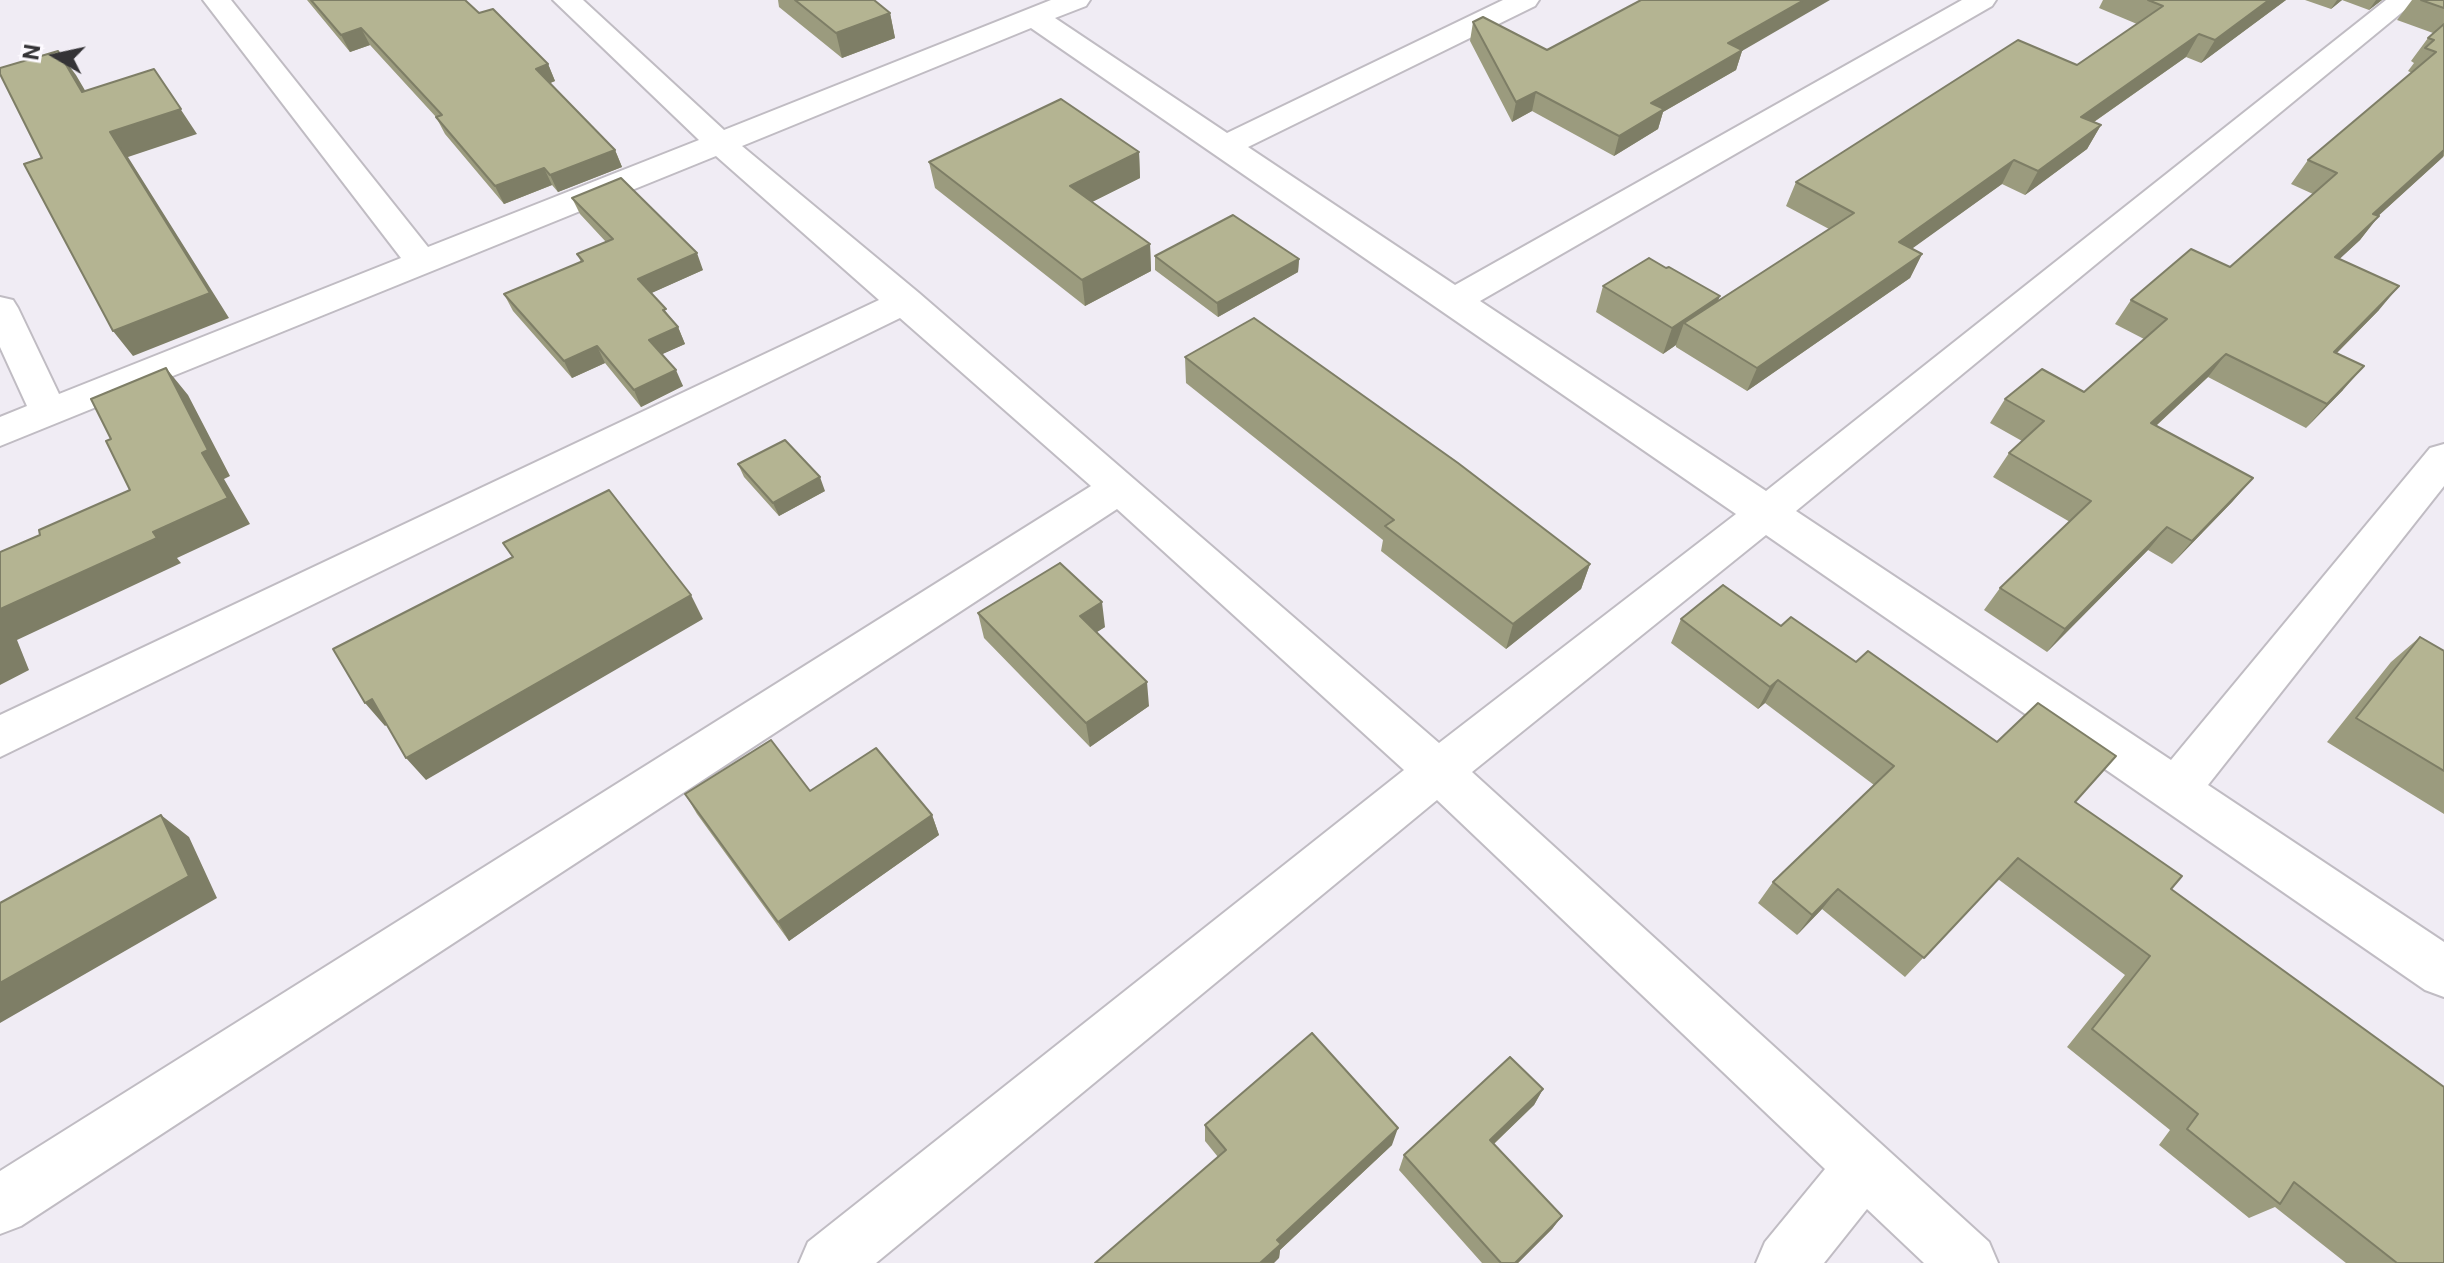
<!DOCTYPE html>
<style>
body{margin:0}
#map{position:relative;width:2444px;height:1263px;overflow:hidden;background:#f0ecf4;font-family:Roboto,sans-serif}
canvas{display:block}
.north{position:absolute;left:16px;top:16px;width:80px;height:80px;-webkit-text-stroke:6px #fdfaff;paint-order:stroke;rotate:279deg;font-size:22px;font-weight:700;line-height:32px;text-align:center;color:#343336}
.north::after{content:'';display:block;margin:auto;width:28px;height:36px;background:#343336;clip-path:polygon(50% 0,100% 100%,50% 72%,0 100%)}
</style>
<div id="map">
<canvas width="2444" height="1263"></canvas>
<div class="north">N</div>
</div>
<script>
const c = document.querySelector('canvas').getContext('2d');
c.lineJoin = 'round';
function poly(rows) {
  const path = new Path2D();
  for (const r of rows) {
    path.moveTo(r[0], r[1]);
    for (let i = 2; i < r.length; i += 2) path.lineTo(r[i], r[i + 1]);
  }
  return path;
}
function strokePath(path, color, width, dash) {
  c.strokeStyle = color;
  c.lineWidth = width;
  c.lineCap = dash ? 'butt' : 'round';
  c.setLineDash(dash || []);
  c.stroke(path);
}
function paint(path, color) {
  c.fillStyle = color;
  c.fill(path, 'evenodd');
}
const minor = poly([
 [203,0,231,0,428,247,699,140,553,0,583,0,724,130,1051,0,1090,0,1086,6,1055,18,1227,133,1503,0,1539,0,1535,6,1248,147,1455,285,1962,0,1996,0,1992,6,1480,301,1766,491,2386,0,2417,0,1796,511,2171,760,2430,448,2444,444,2444,486,2208,785,2444,942,2444,997,2425,990,1766,535,1472,772,1989,1242,1998,1263,1924,1263,1867,1209,1824,1263,1756,1263,1765,1242,1825,1169,1437,800,876,1263,799,1263,808,1242,1404,770,1117,509,21,1226,0,1234,0,1171,1091,486,900,318,0,757,0,715,879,300,716,156,0,446,0,417,27,406,0,347,0,297,13,300,18,308,59,394,401,258,203,0],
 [1031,28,1736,514,1439,743,919,293,742,146,1031,28]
]);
strokePath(minor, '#c0bcc3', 4);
paint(minor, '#fff');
paint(poly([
 [307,0,465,0,479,13,548,64,555,81,550,83,615,150,622,167,558,192,552,185,504,204,445,134,436,117,370,45,350,52],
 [778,0,874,0,890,13,895,38,842,58,779,7],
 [2103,0,2286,0,2201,63,2186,57,2094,122,2101,125,2087,149,2025,195,2002,184,1912,248,1922,254,1910,278,1747,391,1676,347,1676,345,1663,354,1596,312,1603,286,1718,301,1829,229,1786,206,1796,182,2077,65,2137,24,2099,8],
 [2305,0,2382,0,2369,10,2342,0,2331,9],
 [2412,0,2444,0,2444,156,2378,216,2360,240,2339,259,2379,310,2337,353,2343,390,2306,428,2208,377,2156,426,2253,478,2232,502,2172,564,2148,550,2047,652,1984,610,2000,588,2070,522,1993,477,2009,453,2022,441,1990,423,2005,399,2084,392,2144,339,2115,324,2131,300,2230,267,2313,194,2291,184,2308,160,2412,73,2408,71,2414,63,2411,61,2428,38,2433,33,2397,20],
 [1473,22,1547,50,1742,51,1736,70,1663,112,1658,129,1614,156,1532,111,1512,122,1470,41],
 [1139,152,1140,178,1092,202,1150,244,1151,271,1085,306,935,188,929,162],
 [572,198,703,270,651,293,678,327,685,344,662,354,683,386,641,407,605,363,572,378,513,311,504,294,581,262,577,254,606,242,580,214],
 [1155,256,1299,259,1298,272,1218,317,1155,270],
 [1185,357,1590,564,1581,589,1506,649,1381,551,1383,540,1186,383],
 [738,464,825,491,779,516,744,477],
 [978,613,1105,627,1096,632,1149,706,1090,747,984,638],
 [1681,619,1781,626,1856,662,2075,802,2171,889,2444,1263,2346,1263,2275,1207,2249,1218,2159,1145,2170,1130,2067,1047,2125,975,1998,879,1905,977,1822,909,1797,935,1758,903,1773,882,1874,785,1765,703,1758,709,1671,643],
 [2420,637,2444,651,2444,814,2327,742,2391,662],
 [810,791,932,815,939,835,789,941,697,814,685,794],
 [1543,1089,1534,1105,1494,1144,1562,1216,1552,1229,1518,1263,1482,1263,1399,1170,1404,1155],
 [1205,1125,1392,1145,1280,1250,1279,1258,1218,1157,1205,1141]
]), '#9b9b7e');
paint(poly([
 [1804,0,1830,0,1742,51,1736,70,1663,112,1658,129,1614,156,1619,136,1651,103,1728,43],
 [2269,0,2286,0,2201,63,2215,40],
 [2337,0,2342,0,2331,9],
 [2376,0,2382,0,2369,10],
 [890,13,895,38,842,58,836,33],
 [361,28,370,45,350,52,341,35],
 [2199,34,2186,57,2068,140,2081,117],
 [58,51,76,75,100,116,82,92],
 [548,64,555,81,543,86,536,69],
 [154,69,197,134,128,157,229,318,133,356,113,331,110,132],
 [1536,92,1532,111,1512,122,1516,102],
 [2101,125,2087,149,2025,195,2038,171],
 [615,150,622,167,558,192,550,175],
 [2444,150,2443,157,2354,238,2373,214],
 [1139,152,1140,178,1072,212,1070,186],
 [2014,160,2002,184,1888,266,1899,242],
 [544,168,552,185,504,204,495,186],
 [2379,216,2360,240,2316,281,2335,257],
 [1150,244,1151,271,1085,306,1082,280],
 [697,253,703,270,645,296,638,279],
 [1922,254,1910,278,1747,391,1757,368],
 [1299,259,1298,272,1218,317,1217,303],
 [2399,286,2379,310,2314,376,2334,352],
 [1720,296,1710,323,1684,323,1676,345,1663,354,1672,328],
 [678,327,685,344,656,357,649,340],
 [597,346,605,363,572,378,564,361],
 [2226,354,2208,377,2133,447,2151,423],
 [2364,366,2343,390,2306,428,2327,404],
 [166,368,188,395,230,476,224,479,250,524,177,558,181,563,17,640,29,670,0,685,0,609,153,532,202,453],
 [676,370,683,386,641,407,634,390],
 [820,477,825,491,779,516,773,503],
 [2253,478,2232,502,2172,564,2192,541],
 [2167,527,2148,550,2047,652,2065,629],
 [1590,564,1581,589,1506,649,1513,624],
 [691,595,703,619,426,780,406,758],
 [1102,602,1105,627,1083,641,1080,616],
 [1778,680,1765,703,1758,709,1770,687],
 [1147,682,1149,706,1090,747,1086,723],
 [372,699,392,722,385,726,365,703],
 [161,815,189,837,217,898,0,1023,0,983],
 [932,815,939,835,789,941,778,922],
 [1838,889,1822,909,1797,935,1812,915],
 [1543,1089,1534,1105,1482,1155,1490,1140],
 [1398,1128,1392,1145,1280,1250,1279,1258,1274,1263,1260,1263,1277,1240],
 [1562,1216,1552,1229,1518,1263,1515,1263]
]), '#7e7e66');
const building = poly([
 [311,0,465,0,479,13,493,9,548,64,536,69,615,150,550,175,544,168,495,186,436,117,442,115,361,28,341,35,311,0],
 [795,0,874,0,890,13,836,33,795,0],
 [1641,0,1804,0,1728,43,1742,50,1651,103,1664,109,1619,136,1536,92,1516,102,1473,22,1483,17,1547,50,1641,0],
 [2148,0,2269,0,2215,40,2199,34,2081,117,2101,125,2038,171,2014,160,1899,242,1922,254,1757,368,1684,323,1854,213,1796,182,2018,40,2077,65,2163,6,2148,0],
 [2421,0,2444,0,2444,8,2421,0],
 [2444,24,2444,150,2373,214,2379,216,2335,257,2399,286,2334,352,2364,366,2327,404,2226,354,2151,423,2253,478,2192,541,2167,527,2065,629,2000,588,2091,501,2009,453,2044,421,2005,399,2042,369,2084,392,2167,319,2131,300,2191,249,2230,267,2337,173,2308,160,2436,52,2425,48,2434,40,2428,38,2444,24],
 [58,51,82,92,154,69,181,109,110,132,210,293,113,331,24,164,42,158,0,74,0,68,58,51],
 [1061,99,1139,152,1070,186,1150,244,1082,280,929,162,1061,99],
 [621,178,697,253,638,279,666,309,663,310,678,327,649,340,676,370,634,390,597,346,564,361,504,294,583,261,577,254,613,239,572,198,621,178],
 [1233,215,1299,259,1217,303,1155,256,1233,215],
 [1649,258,1666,268,1669,267,1720,296,1672,328,1603,286,1649,258],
 [1254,318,1458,463,1590,564,1513,624,1385,526,1394,520,1185,357,1254,318],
 [166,368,208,450,202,453,228,498,153,532,157,538,0,609,0,552,40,535,39,530,130,490,106,441,111,439,91,399,166,368],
 [785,440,820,477,773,503,738,464,785,440],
 [609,490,691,595,406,758,372,699,365,703,333,649,513,557,503,543,609,490],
 [1060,563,1102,602,1080,616,1147,682,1086,723,978,613,1060,563],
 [1723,585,1781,626,1791,617,1856,662,1868,651,1997,742,2038,703,2116,756,2075,802,2182,876,2171,889,2444,1087,2444,1263,2397,1263,2294,1182,2280,1204,2187,1129,2198,1114,2092,1029,2150,956,2018,858,1924,958,1838,889,1812,915,1773,882,1894,766,1778,680,1770,687,1681,619,1723,585],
 [2420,637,2444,651,2444,771,2356,718,2420,637],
 [771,740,810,791,876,748,932,815,778,922,685,794,771,740],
 [161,815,189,876,0,983,0,903,161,815],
 [1312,1033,1398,1128,1277,1240,1281,1244,1260,1263,1095,1263,1226,1150,1205,1125,1312,1033],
 [1510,1057,1543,1089,1490,1140,1562,1216,1515,1263,1501,1263,1404,1155,1510,1057]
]);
paint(building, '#b4b492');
strokePath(building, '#7e7e66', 2);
</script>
